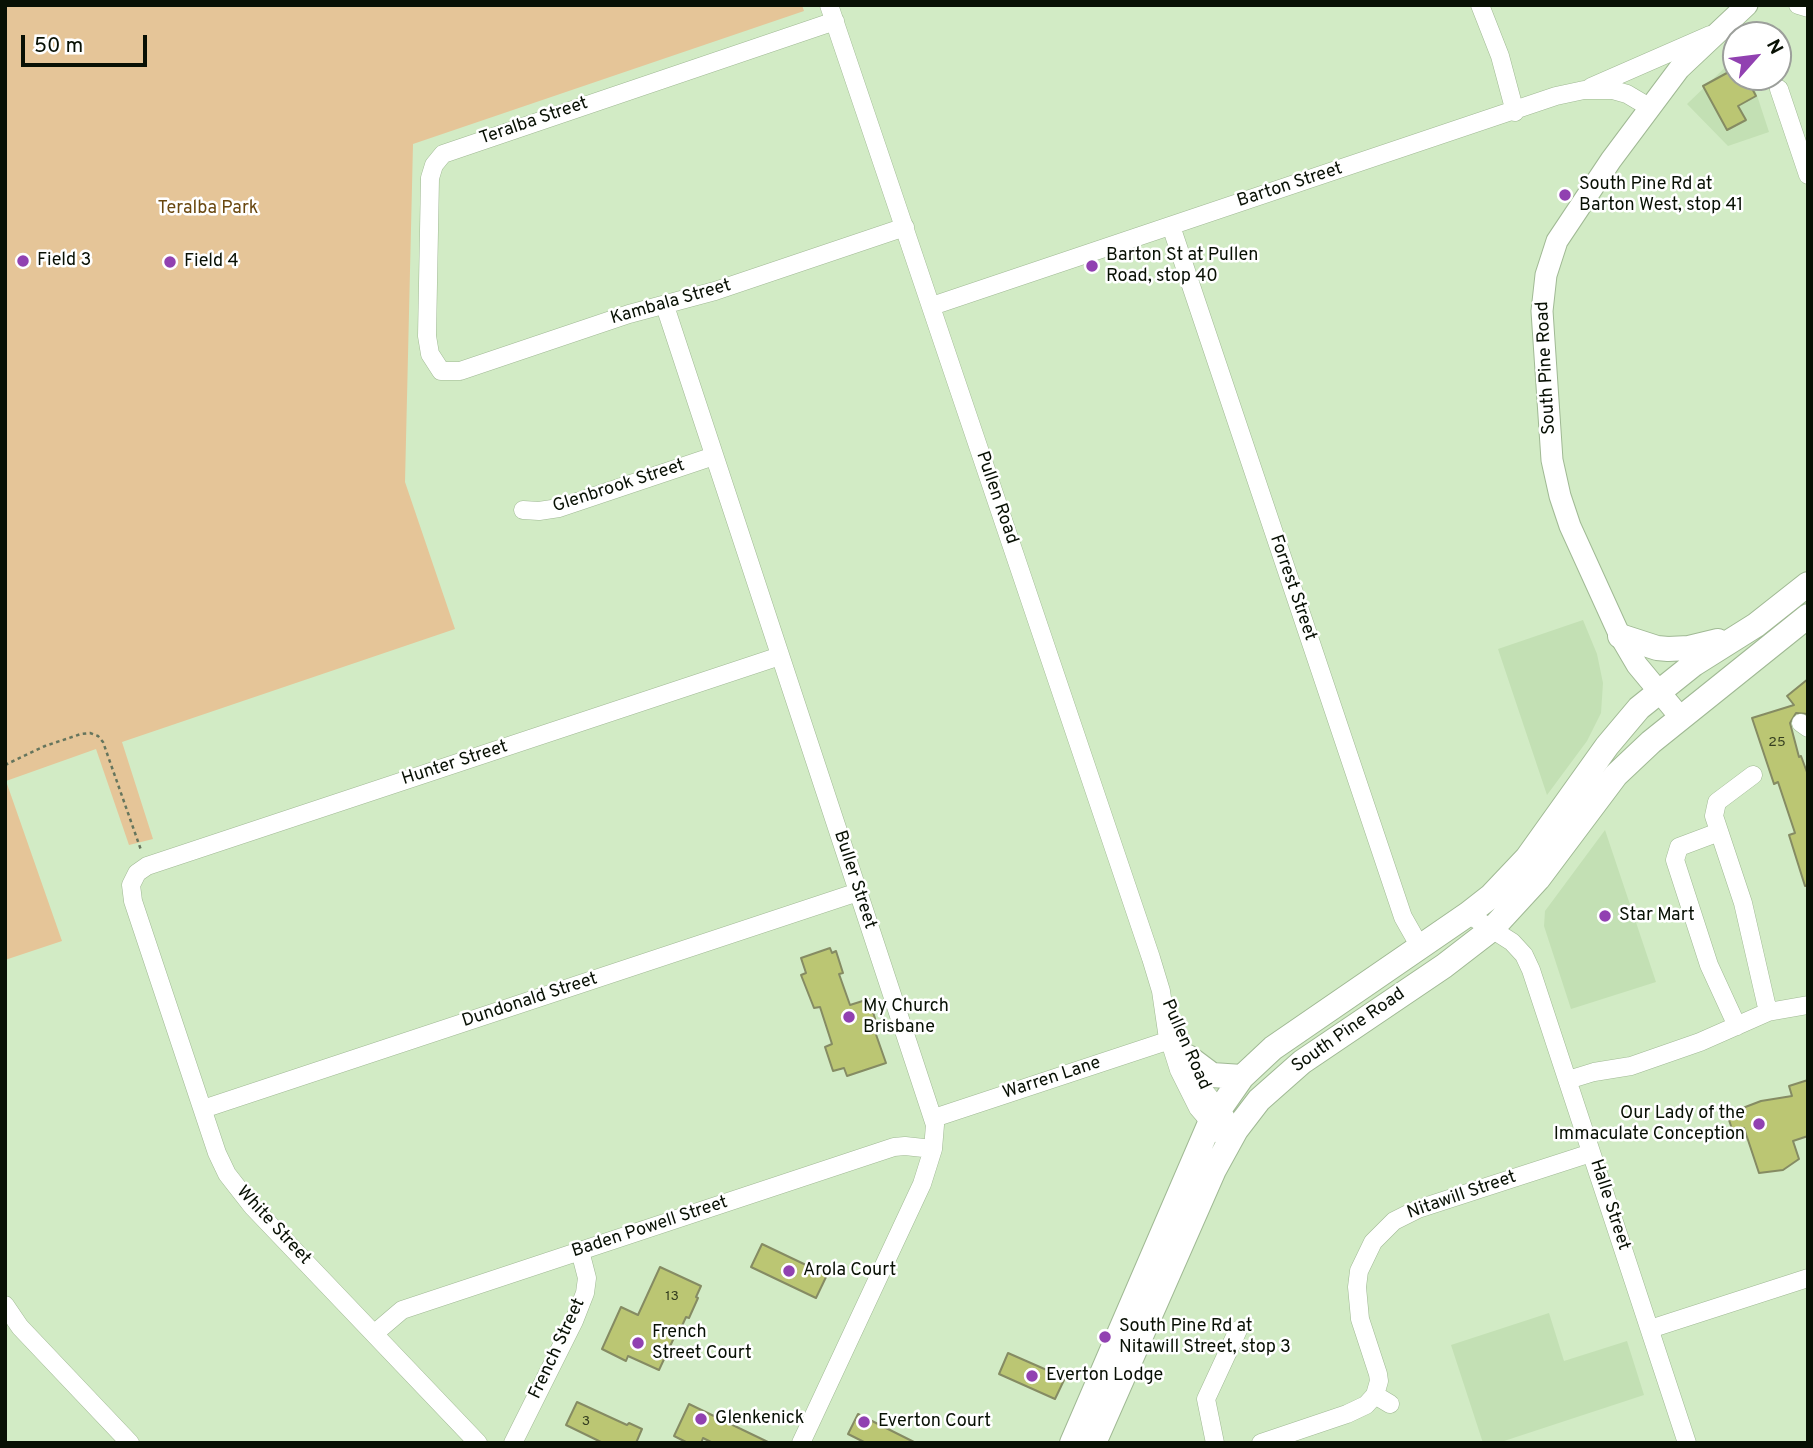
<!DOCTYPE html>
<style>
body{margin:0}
#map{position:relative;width:1813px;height:1448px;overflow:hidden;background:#d2ebc5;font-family:Overpass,sans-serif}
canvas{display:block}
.frame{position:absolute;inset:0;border:7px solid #081004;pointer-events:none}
.north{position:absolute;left:1722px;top:21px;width:70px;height:70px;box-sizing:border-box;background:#fff;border:2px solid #9c9f9b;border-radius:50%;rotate:62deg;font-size:19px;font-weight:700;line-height:28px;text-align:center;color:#081004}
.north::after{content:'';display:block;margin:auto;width:24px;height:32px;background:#9141b1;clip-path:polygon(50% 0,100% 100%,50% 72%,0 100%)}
.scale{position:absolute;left:21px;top:35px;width:126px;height:32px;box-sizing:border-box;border:4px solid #081004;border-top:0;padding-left:9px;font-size:21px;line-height:24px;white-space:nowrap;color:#081004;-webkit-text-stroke:5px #fff;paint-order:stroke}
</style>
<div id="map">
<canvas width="1813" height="1448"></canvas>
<div class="frame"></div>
<div class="north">N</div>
<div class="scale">50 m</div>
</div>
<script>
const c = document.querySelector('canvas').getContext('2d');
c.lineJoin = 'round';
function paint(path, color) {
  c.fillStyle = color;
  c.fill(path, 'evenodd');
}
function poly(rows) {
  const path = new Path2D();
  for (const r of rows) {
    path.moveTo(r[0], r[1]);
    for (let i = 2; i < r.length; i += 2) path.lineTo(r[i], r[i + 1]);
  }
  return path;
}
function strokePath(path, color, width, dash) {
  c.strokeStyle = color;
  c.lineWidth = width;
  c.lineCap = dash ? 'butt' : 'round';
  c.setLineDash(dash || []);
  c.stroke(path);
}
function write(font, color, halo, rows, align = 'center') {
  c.font = font + ' Overpass,sans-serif';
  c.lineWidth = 5;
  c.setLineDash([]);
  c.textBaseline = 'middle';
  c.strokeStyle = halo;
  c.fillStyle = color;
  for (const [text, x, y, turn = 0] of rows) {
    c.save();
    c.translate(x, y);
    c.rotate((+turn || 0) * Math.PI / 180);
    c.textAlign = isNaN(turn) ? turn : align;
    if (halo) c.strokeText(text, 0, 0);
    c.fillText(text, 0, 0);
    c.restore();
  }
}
paint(poly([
 [1736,57,1736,77,1751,77,1769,132,1728,146,1687,104],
 [1583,620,1597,654,1603,683,1601,713,1587,741,1547,795,1498,649],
 [1605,830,1656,982,1571,1009,1544,926,1545,911],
 [1549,1313,1564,1361,1627,1341,1644,1395,1498,1443,1483,1443,1451,1345]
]), '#c3e0b4');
paint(poly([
 [5,5,802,5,804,11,413,144,405,482,455,629,122,742,153,839,129,845,96,749,6,781,62,941,5,960]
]), '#e5c598');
const building = poly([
 [1736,68,1736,77,1746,77,1756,96,1738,106,1746,120,1727,130,1703,86,1736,68],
 [1808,679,1808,714,1796,713,1790,723,1799,757,1801,756,1808,775,1808,885,1805,886,1789,835,1795,833,1778,782,1774,784,1752,718,1794,705,1787,696,1808,679],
 [830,948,832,953,836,951,843,973,839,974,850,1005,869,999,877,1025,873,1026,886,1063,847,1076,844,1068,833,1071,825,1047,832,1044,820,1007,814,1008,801,975,806,973,801,958,830,948],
 [1808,1080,1808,1136,1793,1141,1799,1159,1783,1170,1759,1173,1744,1128,1733,1132,1727,1114,1761,1101,1792,1096,1789,1086,1808,1080],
 [762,1244,827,1275,816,1298,751,1267,762,1244],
 [660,1267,701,1286,696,1297,698,1298,689,1318,686,1317,681,1328,679,1327,659,1370,628,1356,626,1361,602,1349,621,1307,638,1315,660,1267],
 [1008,1353,1065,1378,1055,1399,999,1374,1008,1353],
 [577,1402,627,1425,629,1423,642,1429,636,1443,603,1443,566,1425,577,1402],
 [689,1404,770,1443,713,1443,703,1438,701,1443,688,1443,674,1436,689,1404],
 [858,1414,916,1443,866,1443,848,1434,858,1414]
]);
paint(building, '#bbc673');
strokePath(building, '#858b63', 2);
const minor = poly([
 [829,5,1151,958,1161,991,1167,1032,1179,1070,1198,1108,1228,1143],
 [1480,5,1500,56,1515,112],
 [1798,5,1808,8],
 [835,21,443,154,434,165,430,178,427,336,430,354,441,371,460,371,629,314,715,291,905,227],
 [1591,87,1710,35],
 [1779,89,1808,175],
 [1171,226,1403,917,1420,947],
 [665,306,935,1125,933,1149,922,1184,801,1443],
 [932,306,1556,96,1584,90,1613,90,1627,94,1649,107],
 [523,510,539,511,559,508,714,456],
 [1801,723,1808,728],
 [1753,775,1717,802,1714,816,1743,903,1768,1012],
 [1719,832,1679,847,1675,860,1709,965,1737,1026],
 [1468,914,1512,942,1524,955,1531,970,1687,1443],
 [1188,1056,1201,1087,1226,1118],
 [1568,1080,1594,1072,1631,1066,1700,1042,1768,1012,1808,1005],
 [203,1109,858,892],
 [934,1118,1170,1040],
 [5,1305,20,1327,130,1443],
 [1650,1329,1808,1278],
 [375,1333,402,1310,580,1251,894,1147,905,1146,933,1149],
 [1375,1395,1379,1381,1378,1374,1360,1319,1357,1287,1359,1271,1373,1242,1394,1221,1418,1209,1591,1153],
 [478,1443,252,1206,227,1174,217,1153,133,901,131,885,137,873,147,866,780,656],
 [513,1443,574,1321,585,1293,587,1278,580,1251],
 [1215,1443,1206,1399,1238,1330],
 [1261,1443,1347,1414,1366,1405,1375,1395,1390,1404]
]);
const major = poly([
 [1681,718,1637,665,1620,636,1570,526,1560,496,1552,460,1542,311,1546,275,1557,241,1611,160,1679,69,1747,5]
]);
const highway = poly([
 [1620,636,1657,648,1668,649,1689,648,1718,641],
 [1188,1057,1212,1075,1242,1077],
 [1072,1443,1210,1123,1242,1077,1273,1048,1468,914,1491,896,1527,858,1607,746,1639,708,1694,664,1756,625,1808,584],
 [1094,1443,1214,1170,1236,1130,1259,1100,1302,1062,1444,966,1492,929,1538,879,1616,775,1651,742,1808,616]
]);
strokePath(minor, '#a0b994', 19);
strokePath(major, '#a0b994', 23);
strokePath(highway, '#a0b994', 26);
strokePath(poly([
 [5,765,45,746,81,734,90,733,98,736,103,742,141,850]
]), '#65755d', 2.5, [3.5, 3.5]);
strokePath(minor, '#fff', 18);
strokePath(major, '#fff', 21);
strokePath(highway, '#fff', 24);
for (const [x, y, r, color] of [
 [1565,195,7,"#9141b1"],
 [23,261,7,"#9141b1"],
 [170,262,7,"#9141b1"],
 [1092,266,7,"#9141b1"],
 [1605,916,7,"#9141b1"],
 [849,1017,7,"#9141b1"],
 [1759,1124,7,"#9141b1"],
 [789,1271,7,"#9141b1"],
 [1105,1337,7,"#9141b1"],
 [638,1343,7,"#9141b1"],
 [1032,1376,7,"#9141b1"],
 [701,1419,7,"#9141b1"],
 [864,1422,7,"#9141b1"]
]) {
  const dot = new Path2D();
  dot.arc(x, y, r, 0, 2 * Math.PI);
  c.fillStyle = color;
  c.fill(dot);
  strokePath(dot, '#fff', 2.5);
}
write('14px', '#353e20', null, [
 ["25",1777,743],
 ["13",672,1297],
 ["3",586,1422]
]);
write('18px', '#081004', '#fff', [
 ["Teralba Street",534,122,-19],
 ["Barton Street",1290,186,-18],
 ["Kambala Street",671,303,-16],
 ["South Pine Road",1547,368,-93],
 ["Glenbrook Street",619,487,-18],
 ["Pullen Road",996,498,71],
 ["Forrest Street",1292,588,71],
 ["Hunter Street",455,764,-18],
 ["Buller Street",854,880,72],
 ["Dundonald Street",530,1001,-18],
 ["South Pine Road",1349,1031,-35],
 ["Pullen Road",1185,1045,66],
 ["Warren Lane",1052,1079,-18],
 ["Nitawill Street",1462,1196,-19],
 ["Halle Street",1609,1205,72],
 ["White Street",273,1226,47],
 ["Baden Powell Street",650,1228,-18],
 ["French Street",558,1349,-65]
]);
write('18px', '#081004', '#fff', [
 ["South Pine Rd at",1579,185],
 ["Barton West, stop 41",1579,206],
 ["Barton St at Pullen",1106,256],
 ["Road, stop 40",1106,277],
 ["Field 3",37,261],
 ["Field 4",184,262],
 ["Star Mart",1619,916],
 ["My Church",863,1007],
 ["Brisbane",863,1028],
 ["Our Lady of the",1745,1114,"right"],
 ["Immaculate Conception",1745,1135,"right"],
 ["Arola Court",803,1271],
 ["South Pine Rd at",1119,1327],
 ["Nitawill Street, stop 3",1119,1348],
 ["French",652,1333],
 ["Street Court",652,1354],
 ["Everton Lodge",1046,1376],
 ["Glenkenick",715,1419],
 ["Everton Court",878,1422]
], 'left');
write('18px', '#6a4810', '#fff', [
 ["Teralba Park",208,209]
]);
</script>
